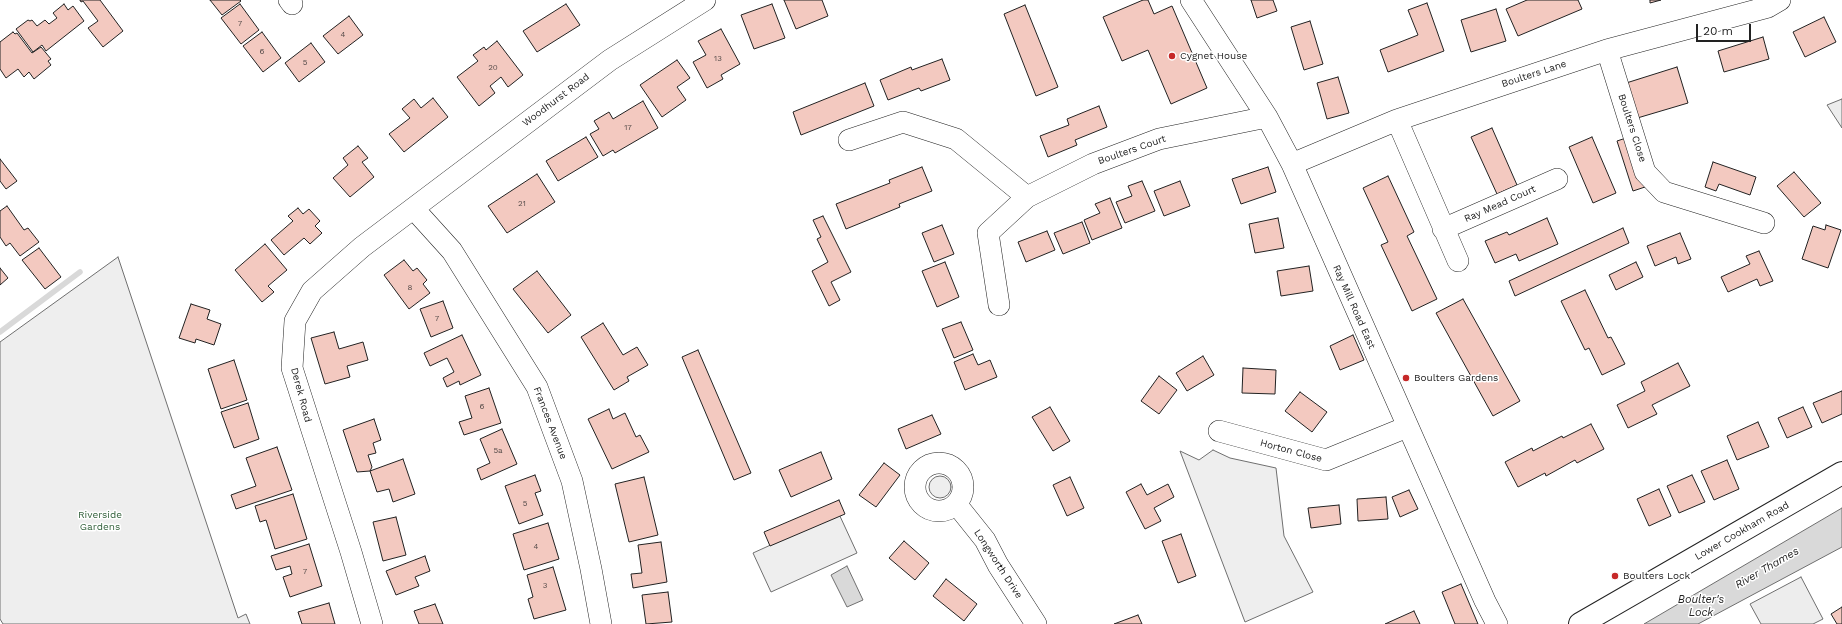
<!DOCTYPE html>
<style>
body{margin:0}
#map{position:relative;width:1842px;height:624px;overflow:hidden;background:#fff;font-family:"Work Sans",sans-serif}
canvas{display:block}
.scale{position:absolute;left:1696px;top:24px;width:55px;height:18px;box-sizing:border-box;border:2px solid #222;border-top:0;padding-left:5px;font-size:12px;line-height:14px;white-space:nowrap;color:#222;-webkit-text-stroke:3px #fff;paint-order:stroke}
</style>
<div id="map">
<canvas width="1842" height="624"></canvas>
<div class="scale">20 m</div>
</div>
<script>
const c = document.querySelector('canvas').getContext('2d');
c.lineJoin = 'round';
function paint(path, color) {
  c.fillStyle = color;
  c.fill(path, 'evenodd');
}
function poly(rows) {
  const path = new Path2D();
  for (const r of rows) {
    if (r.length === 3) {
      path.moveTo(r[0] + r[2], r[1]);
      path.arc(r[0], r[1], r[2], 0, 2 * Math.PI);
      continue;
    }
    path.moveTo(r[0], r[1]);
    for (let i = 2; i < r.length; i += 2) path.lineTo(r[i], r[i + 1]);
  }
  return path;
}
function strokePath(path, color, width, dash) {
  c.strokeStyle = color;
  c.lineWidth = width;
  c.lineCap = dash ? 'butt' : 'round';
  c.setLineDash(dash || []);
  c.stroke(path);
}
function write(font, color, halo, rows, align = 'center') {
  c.font = font + ' "Work Sans",sans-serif';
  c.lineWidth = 3;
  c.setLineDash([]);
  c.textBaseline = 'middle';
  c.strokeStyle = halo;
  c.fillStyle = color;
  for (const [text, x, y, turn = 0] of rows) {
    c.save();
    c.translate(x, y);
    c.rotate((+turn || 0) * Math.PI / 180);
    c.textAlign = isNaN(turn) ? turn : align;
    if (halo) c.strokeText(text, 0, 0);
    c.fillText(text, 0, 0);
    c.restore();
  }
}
const green = poly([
 [118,257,238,618,246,614,250,624,3,624,0,619,0,342,118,257],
 [1213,450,1230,458,1276,468,1284,536,1313,592,1245,622,1180,451,1199,460,1213,450],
 [940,487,11],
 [839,514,857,553,771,592,753,553,839,514]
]);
paint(green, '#eee');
strokePath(green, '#6f6f6f', 1);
const parking = poly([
 [1842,99,1842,128,1827,105,1842,99],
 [1801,577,1823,619,1813,624,1761,624,1750,604,1801,577]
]);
paint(parking, '#ededed');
strokePath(parking, '#6f6f6f', 1);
const water = poly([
 [1842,508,1842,547,1698,624,1644,624,1842,508],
 [847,566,863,600,847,607,831,575,847,566]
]);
paint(water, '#d9d9d9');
strokePath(water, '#6f6f6f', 1);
strokePath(poly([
 [0,332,80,272]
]), '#d9d9d9', 5.5);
const building = poly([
 [80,0,100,0,123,31,103,47,88,28,98,21,83,1,81,2,80,0],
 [210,0,240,0,241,1,222,15,210,0],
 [784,0,822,0,828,16,796,29,784,0],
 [1143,0,1148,0,1154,14,1172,6,1207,88,1171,104,1148,50,1122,61,1103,17,1143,0],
 [1251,0,1273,0,1277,11,1257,18,1251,0],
 [1527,0,1578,0,1582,9,1518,36,1506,9,1527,0],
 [1650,0,1661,0,1650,3,1650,0],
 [1427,3,1444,51,1388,72,1380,50,1418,35,1408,10,1427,3],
 [64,4,68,10,73,6,84,21,46,51,42,45,33,52,16,29,28,20,30,21,32,20,37,26,45,20,49,24,57,18,53,13,64,4],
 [240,4,259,30,241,44,221,18,240,4],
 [566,4,580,25,537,52,523,31,566,4],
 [772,4,785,38,754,49,741,15,772,4],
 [1025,5,1058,87,1036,96,1004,14,1025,5],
 [1496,9,1506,41,1471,52,1461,20,1496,9],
 [349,16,363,35,338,54,323,36,349,16],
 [1824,17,1836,42,1805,57,1793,32,1824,17],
 [1310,21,1323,64,1304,70,1291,27,1310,21],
 [721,29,740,64,721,75,723,79,707,88,693,62,706,55,698,41,721,29],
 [13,32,15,34,17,33,32,53,41,47,51,59,48,61,51,65,34,79,29,72,24,77,18,69,6,78,0,69,0,42,13,32],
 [262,32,281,58,263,72,243,46,262,32],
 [1763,37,1769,59,1724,72,1718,51,1763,37],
 [497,41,523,75,508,87,501,77,490,86,495,93,479,106,457,77,478,61,473,55,484,47,486,50,497,41],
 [311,43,325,62,299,82,285,63,311,43],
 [942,59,950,80,921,91,919,88,888,100,880,80,911,67,912,70,942,59],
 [677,60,690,78,677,87,686,100,662,117,640,85,677,60],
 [1677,67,1688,103,1634,119,1623,84,1677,67],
 [1338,77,1349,113,1327,119,1317,83,1338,77],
 [865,83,874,106,801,135,793,112,865,83],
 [433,98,448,117,404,152,389,134,410,118,402,109,414,99,421,108,433,98],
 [643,101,658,128,615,153,613,150,603,156,590,134,599,129,594,121,609,112,613,119,643,101],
 [1099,106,1107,127,1075,140,1077,145,1048,157,1040,136,1069,125,1067,119,1099,106],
 [1492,128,1517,185,1497,194,1471,137,1492,128],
 [586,137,598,157,558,181,546,161,586,137],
 [1592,137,1616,193,1593,203,1569,147,1592,137],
 [1629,137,1645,187,1633,191,1617,141,1629,137],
 [358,146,368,158,362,162,374,177,350,197,333,178,348,165,343,158,358,146],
 [0,159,17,181,6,189,0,181,0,159],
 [1713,162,1756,177,1750,195,1719,184,1716,191,1705,187,1713,162],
 [922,167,932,191,899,204,900,207,846,229,836,204,890,183,889,180,922,167],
 [1268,167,1276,192,1241,204,1232,179,1268,167],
 [1794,172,1821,203,1804,217,1777,186,1794,172],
 [537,174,555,202,507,233,488,206,537,174],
 [1388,176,1414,232,1407,236,1437,299,1412,311,1381,245,1388,242,1363,188,1388,176],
 [1142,181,1155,211,1125,223,1116,202,1132,196,1128,186,1142,181],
 [1180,181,1190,206,1164,216,1154,191,1180,181],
 [1110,198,1122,228,1092,240,1084,220,1100,213,1095,204,1110,198],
 [7,206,24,230,28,228,39,242,20,256,10,243,6,246,0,237,0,211,7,206],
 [298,208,303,214,309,209,320,221,315,226,322,233,310,244,304,238,284,255,271,240,293,221,288,216,298,208],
 [823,216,851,272,831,282,840,300,829,306,812,271,828,262,817,239,821,237,813,220,823,216],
 [1278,218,1284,248,1255,253,1249,224,1278,218],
 [1547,218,1558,244,1519,261,1516,254,1495,263,1485,241,1507,232,1509,235,1547,218],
 [1082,222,1090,243,1063,254,1054,233,1082,222],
 [942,225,954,254,934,262,922,233,942,225],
 [1826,225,1841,230,1828,268,1802,259,1813,226,1825,230,1826,225],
 [1623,228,1629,243,1515,296,1509,281,1623,228],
 [1047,231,1055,250,1026,262,1018,242,1047,231],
 [1680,233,1691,259,1678,264,1676,257,1655,266,1647,246,1680,233],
 [265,244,287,270,268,286,274,292,262,302,235,270,265,244],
 [39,248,61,277,45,289,22,260,39,248],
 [1759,251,1773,281,1760,286,1757,279,1728,292,1721,277,1750,264,1746,256,1759,251],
 [404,260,413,271,417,268,427,280,423,284,430,293,409,309,384,275,404,260],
 [945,262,959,297,937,307,922,271,945,262],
 [1636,262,1643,277,1616,290,1609,275,1636,262],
 [1309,266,1313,291,1281,296,1277,271,1309,266],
 [0,268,8,278,0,285,0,268],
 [537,271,571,315,548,333,513,289,537,271],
 [1585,290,1608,338,1611,337,1625,364,1602,375,1589,348,1585,350,1561,301,1585,290],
 [1463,299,1520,401,1493,416,1436,313,1463,299],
 [443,301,453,328,431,337,420,309,443,301],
 [191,304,210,310,207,319,221,324,214,345,196,339,195,343,179,338,191,304],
 [961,322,973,350,954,358,942,329,961,322],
 [603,323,623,355,637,347,648,365,627,377,629,381,614,390,581,337,603,323],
 [334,332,339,349,363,342,368,360,347,366,350,377,325,384,311,338,334,332],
 [462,335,481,375,460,385,459,381,447,387,443,378,454,372,447,358,430,366,424,353,462,335],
 [1353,335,1364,360,1340,370,1330,346,1353,335],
 [698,350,751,473,734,480,682,357,698,350],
 [973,354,978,365,990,360,997,377,965,390,954,362,973,354],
 [1203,356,1214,375,1187,391,1176,373,1203,356],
 [234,360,247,400,221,409,208,369,234,360],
 [1678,363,1690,386,1652,405,1657,414,1628,428,1617,405,1645,391,1641,382,1678,363],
 [1243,368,1276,370,1275,394,1242,393,1243,368],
 [1159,376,1177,390,1159,414,1141,401,1159,376],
 [489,388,501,423,464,435,459,422,472,418,465,396,489,388],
 [1842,391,1842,414,1822,423,1813,403,1842,391],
 [1300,392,1327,412,1312,432,1285,411,1300,392],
 [248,403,259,439,234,448,221,412,248,403],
 [1050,407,1070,441,1053,451,1032,417,1050,407],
 [1803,407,1812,427,1787,438,1778,418,1803,407],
 [609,409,613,419,625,413,636,437,640,435,649,452,612,469,588,419,609,409],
 [932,415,941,434,906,449,898,429,932,415],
 [374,419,381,440,373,443,376,453,368,455,372,467,370,471,357,472,343,430,374,419],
 [1758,422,1769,447,1737,460,1727,436,1758,422],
 [1591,424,1604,449,1577,463,1575,460,1546,476,1545,473,1518,487,1505,462,1532,448,1533,451,1562,436,1563,438,1591,424],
 [502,429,517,464,481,480,477,469,490,463,480,439,502,429],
 [277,447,292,490,236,509,231,495,256,486,246,458,277,447],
 [821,452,832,479,791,497,779,470,821,452],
 [403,459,415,494,393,502,389,489,377,492,370,471,403,459],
 [1727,460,1739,489,1714,500,1701,471,1727,460],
 [884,463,900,475,876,507,859,495,884,463],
 [535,475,541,491,535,493,543,515,519,524,505,486,535,475],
 [1692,475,1705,502,1679,513,1667,486,1692,475],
 [644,477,658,535,629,542,615,484,644,477],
 [1070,477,1084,508,1067,516,1053,485,1070,477],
 [1141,484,1147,495,1168,484,1174,497,1154,508,1161,521,1145,529,1126,492,1141,484],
 [1659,489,1671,516,1649,526,1637,499,1659,489],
 [1409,490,1418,509,1400,517,1392,497,1409,490],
 [293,494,307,539,275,549,266,520,260,522,255,506,293,494],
 [1386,497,1388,519,1358,521,1357,499,1386,497],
 [839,500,845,514,770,546,764,532,839,500],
 [1339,505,1341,524,1311,528,1308,508,1339,505],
 [396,517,406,555,383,561,373,522,396,517],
 [548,523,559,559,524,570,513,534,548,523],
 [1181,534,1196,576,1178,583,1162,541,1181,534],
 [904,541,929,563,915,580,889,558,904,541],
 [661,542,667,582,633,588,631,574,642,573,638,545,661,542],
 [309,544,322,586,290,597,283,577,292,574,290,566,276,570,271,556,309,544],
 [425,556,430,571,415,577,419,586,396,595,386,571,425,556],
 [553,567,566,610,534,619,528,599,533,597,527,575,553,567],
 [946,579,977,604,964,621,933,596,946,579],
 [1461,584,1478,624,1455,624,1442,592,1461,584],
 [668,592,672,622,646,624,642,595,668,592],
 [329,603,335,624,302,624,298,612,329,603],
 [435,604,443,624,419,624,414,611,435,604],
 [1842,607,1842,624,1837,624,1831,614,1842,607],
 [1414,611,1420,624,1385,624,1414,611],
 [1138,615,1142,624,1114,624,1138,615]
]);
paint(building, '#f3c9c0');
strokePath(building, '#222', 1);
const minor = poly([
 [289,0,292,4],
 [1191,0,1267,117,1292,164,1485,601,1497,624],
 [1607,50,1645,172,1664,192,1764,223],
 [1397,120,1458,261],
 [849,140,903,122,956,139,1027,197,1093,164,1159,139,1267,117],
 [1292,164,1397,120,1607,50,1768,7,1780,0],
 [414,209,452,251,537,387,572,481,591,569,601,624],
 [1443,229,1557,179],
 [999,305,988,233,1027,197],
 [1219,431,1326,460,1407,427],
 [939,487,24],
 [957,505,985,540,998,565,1036,624],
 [372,624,351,552,292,368,295,321,312,291,362,247,610,60,705,0]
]);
const major = poly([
 [1580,624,1842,473]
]);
strokePath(minor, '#222', 22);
strokePath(major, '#222', 24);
strokePath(minor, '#fff', 21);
strokePath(major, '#fff', 22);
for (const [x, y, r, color] of [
 [1172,56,4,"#c62828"],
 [1406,378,4,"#c62828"],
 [1615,576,4,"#c62828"]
]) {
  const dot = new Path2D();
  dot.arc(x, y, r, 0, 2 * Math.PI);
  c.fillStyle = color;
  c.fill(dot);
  strokePath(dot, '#fff', 1.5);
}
write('8px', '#564c4a', null, [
 ["7",240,24],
 ["4",343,35],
 ["6",262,52],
 ["13",718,59],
 ["5",305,63],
 ["20",493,68],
 ["17",628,128],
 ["21",522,204],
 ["8",410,288],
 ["7",437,319],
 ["6",482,407],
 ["5a",498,451],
 ["5",525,504],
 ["4",536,547],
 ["7",305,572],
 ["3",545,586]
]);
write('10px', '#222', '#fff', [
 ["Cygnet House",1180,56],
 ["Boulters Gardens",1414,378],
 ["Boulters Lock",1623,576]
], 'left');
write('10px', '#222', '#fff', [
 ["Boulters Lane",1534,74,-18],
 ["Woodhurst Road",556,100,-37],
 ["Boulters Close",1632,128,72],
 ["Boulters Court",1132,150,-19],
 ["Ray Mead Court",1500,204,-24],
 ["Ray Mill Road East",1354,307,66],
 ["Derek Road",301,395,75],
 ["Frances Avenue",550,423,69],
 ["Horton Close",1291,451,15],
 ["Lower Cookham Road",1742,531,-30],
 ["Longworth Drive",998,564,57]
]);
write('10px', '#2f5e38', '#fff', [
 ["Riverside",100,515],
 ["Gardens",100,527]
]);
write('italic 11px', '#222', '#fff', [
 ["River Thames",1767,568,-30],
 ["Boulter's",1701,600],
 ["Lock",1701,613]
]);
</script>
